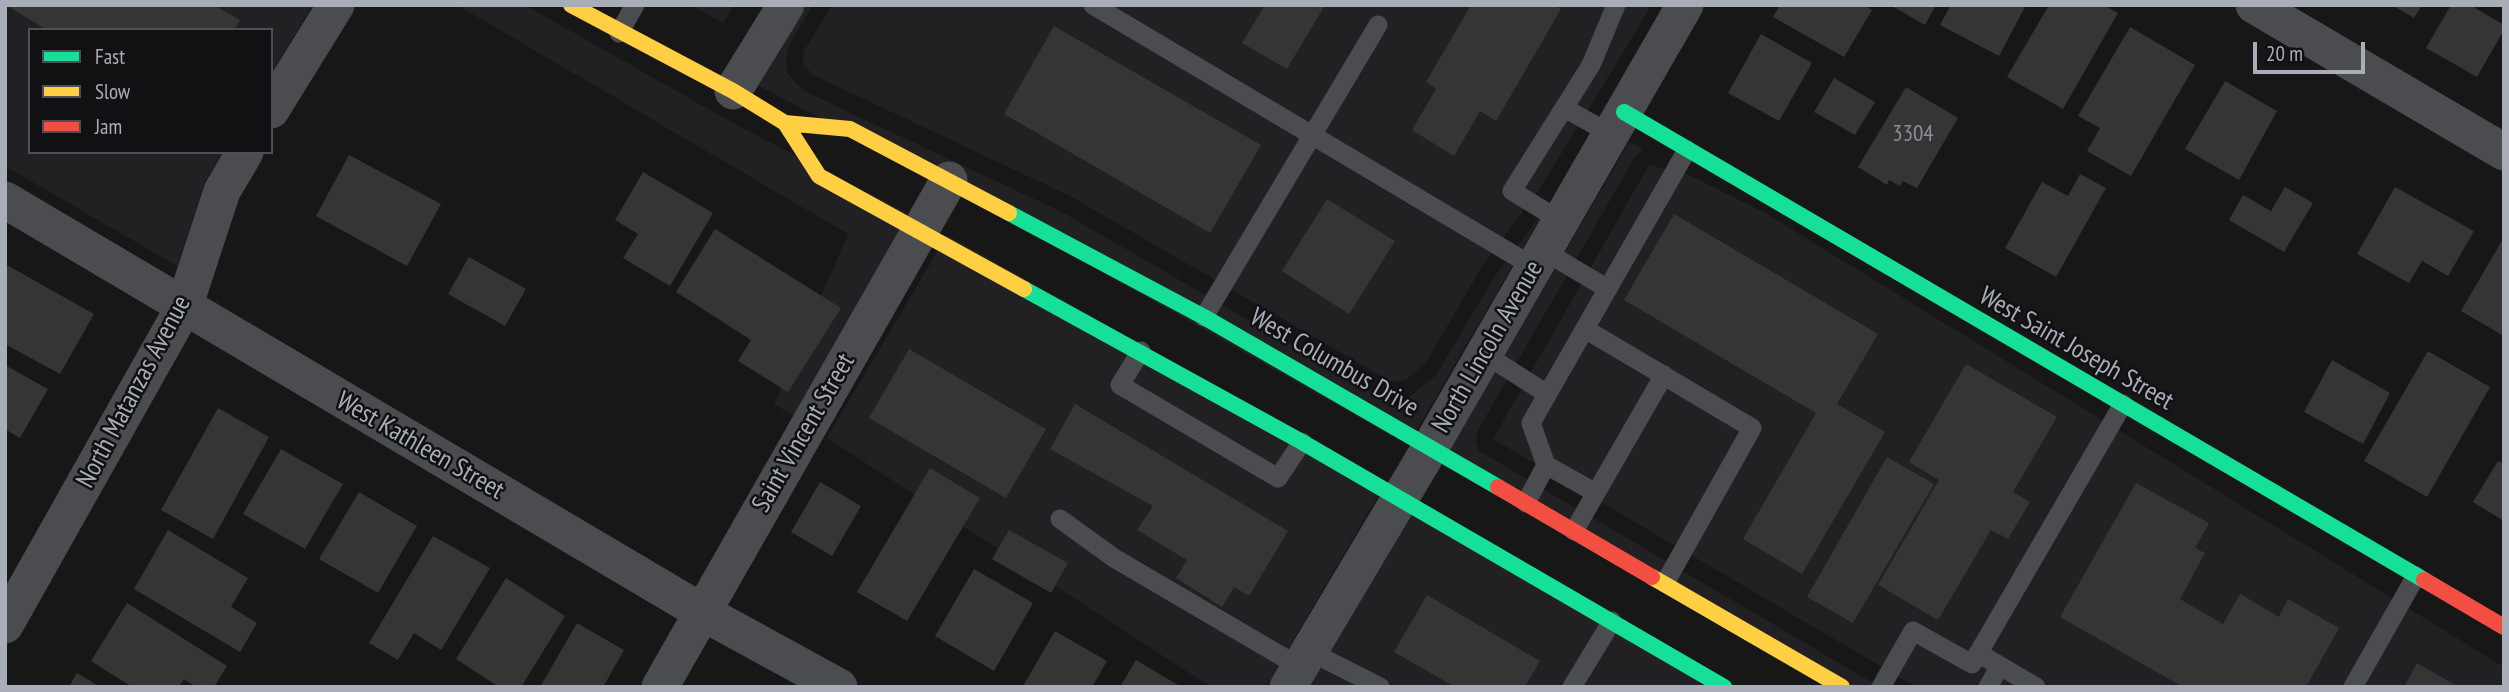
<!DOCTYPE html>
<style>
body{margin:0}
#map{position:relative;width:2509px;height:692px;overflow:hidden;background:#171717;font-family:"PT Sans Narrow",sans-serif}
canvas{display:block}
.frame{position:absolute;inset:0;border:7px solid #a8adb8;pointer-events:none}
.legend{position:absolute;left:28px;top:28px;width:245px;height:126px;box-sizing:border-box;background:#111113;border:2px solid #4d4f55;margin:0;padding:9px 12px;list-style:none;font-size:21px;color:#a8adb8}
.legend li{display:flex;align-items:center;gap:14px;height:35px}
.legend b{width:35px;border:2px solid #4d4f55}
.scale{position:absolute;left:2253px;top:42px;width:112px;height:32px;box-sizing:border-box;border:4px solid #a8adb8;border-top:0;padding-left:9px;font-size:21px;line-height:24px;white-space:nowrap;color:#a8adb8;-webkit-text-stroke:5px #111113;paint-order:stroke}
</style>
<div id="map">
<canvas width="2509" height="692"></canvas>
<div class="frame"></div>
<ul class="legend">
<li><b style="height:9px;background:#16e098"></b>Fast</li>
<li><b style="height:9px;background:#ffcf43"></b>Slow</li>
<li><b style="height:9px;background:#f24e42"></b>Jam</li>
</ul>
<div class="scale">20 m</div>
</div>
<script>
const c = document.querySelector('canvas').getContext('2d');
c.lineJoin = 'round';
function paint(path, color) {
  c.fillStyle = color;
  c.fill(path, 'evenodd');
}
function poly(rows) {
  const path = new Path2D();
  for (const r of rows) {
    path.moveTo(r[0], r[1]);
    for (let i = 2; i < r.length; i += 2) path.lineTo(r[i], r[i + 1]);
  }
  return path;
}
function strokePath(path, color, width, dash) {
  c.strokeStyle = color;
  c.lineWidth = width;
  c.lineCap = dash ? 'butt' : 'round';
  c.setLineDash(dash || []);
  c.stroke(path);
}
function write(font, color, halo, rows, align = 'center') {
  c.font = font + ' "PT Sans Narrow",sans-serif';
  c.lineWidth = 5;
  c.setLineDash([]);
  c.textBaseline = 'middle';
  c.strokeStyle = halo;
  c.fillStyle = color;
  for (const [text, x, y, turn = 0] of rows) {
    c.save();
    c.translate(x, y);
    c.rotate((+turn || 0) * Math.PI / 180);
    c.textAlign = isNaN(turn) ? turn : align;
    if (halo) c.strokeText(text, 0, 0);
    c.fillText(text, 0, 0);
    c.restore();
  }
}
paint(poly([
 [5,5,313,5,271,74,271,30,30,30,30,152,223,152,205,181,177,266,5,166],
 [457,5,525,5,733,123,913,216,795,417,774,404,848,234],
 [690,5,734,5,723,23],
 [807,5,813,5,788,47,786,64,788,74,804,91,1062,212,1380,396,1388,399,1408,398,1437,374,1495,276,1546,208,1408,445,935,178,757,85],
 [832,5,1649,5,1650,8,1541,187,1482,267,1426,362,1405,381,1390,381,1070,196,813,75,803,64,804,51],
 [1630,141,1643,149,1635,157,1478,430,1476,442,1479,451,1880,687,1826,687,1441,464],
 [1649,165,1687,174,1767,214,2504,667,2504,687,1916,687,1493,439],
 [947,235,1386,482,1266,687,1211,687,827,438],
 [1420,501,1739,687,1310,687]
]), '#212123');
paint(poly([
 [6,5,214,5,240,20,234,30,47,30],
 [1265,5,1325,5,1287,69,1242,43],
 [1471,5,1554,5,1561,9,1496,121,1480,111,1454,156,1412,130,1436,89,1426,82],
 [1780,5,1864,5,1872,10,1844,57,1773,17],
 [1890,5,1936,5,1925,25],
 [1951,5,2026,5,1999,56,1940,25],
 [2049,5,2104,5,2118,13,2063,109,2007,77],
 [2392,5,2422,5,2414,18],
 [2451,5,2470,5,2504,25,2504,30,2477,77,2426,48],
 [1054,26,1261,145,1210,233,1004,114],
 [2130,27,2195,65,2131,176,2087,151,2100,128,2078,116],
 [1761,34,1812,63,1779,121,1728,93],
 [1834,78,1875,102,1855,135,1814,112],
 [2225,81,2277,111,2239,180,2185,149],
 [1906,87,1958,118,1917,188,1903,181,1900,186,1889,180,1887,185,1858,167],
 [349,155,441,204,407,266,316,216],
 [643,172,713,213,670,286,623,258,638,234,615,220],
 [2080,174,2106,188,2056,277,2005,248,2042,182,2068,196],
 [2285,187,2313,203,2284,252,2229,220,2243,195,2271,211],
 [2395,187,2474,231,2448,276,2422,261,2409,283,2357,254],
 [1327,199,1395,241,1349,314,1282,271],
 [1674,214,1878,334,1837,404,1885,432,1802,574,1743,539,1816,413,1624,300],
 [715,229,841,308,788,392,738,361,751,340,676,292],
 [2504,237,2504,336,2461,311],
 [469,257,526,289,505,326,448,294],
 [5,264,94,314,60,374,5,344],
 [909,349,1046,429,1006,498,869,418],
 [2428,351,2490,387,2427,497,2364,461],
 [2332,360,2390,393,2363,444,2304,412],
 [1966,364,2057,417,2013,492,2030,502,2008,539,1991,530,1938,620,1878,585,1939,480,1909,462],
 [5,365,48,389,20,438,5,429],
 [1075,404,1288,531,1249,596,1234,587,1222,607,1176,578,1187,560,1137,530,1153,506,1050,449],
 [218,408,269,437,213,539,161,510],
 [281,449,343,484,305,549,243,514],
 [1887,457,1934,484,1853,623,1807,597],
 [2498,461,2504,464,2504,521,2473,502],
 [930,468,980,498,907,621,857,592],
 [820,482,861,506,832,556,791,532],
 [2136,483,2209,523,2195,548,2205,553,2180,599,2223,624,2240,594,2279,617,2288,599,2339,628,2306,687,2183,687,2060,617],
 [359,492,417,526,378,593,319,559],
 [168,530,248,578,231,607,257,623,240,652,134,589],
 [1009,530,1068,563,1051,593,992,559],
 [433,536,490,568,441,650,414,633,398,660,369,643],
 [974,569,1033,603,994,671,935,636],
 [506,578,565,616,521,687,499,687,456,659],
 [1427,595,1540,661,1525,687,1455,687,1394,652],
 [127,603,227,666,214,687,196,687,184,679,179,687,132,687,91,661],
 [577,623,624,650,603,687,540,687],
 [1055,631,1107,661,1092,687,1023,686],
 [1136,660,1178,685,1177,687,1120,687],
 [2417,663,2459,687,2404,687],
 [77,673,100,687,69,687]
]), '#353536');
strokePath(poly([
 [1093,5,1534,267],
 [619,33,635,5],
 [1564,108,1611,134],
 [1561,221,1512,191,1591,65,1616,5],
 [1544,251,1608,289],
 [1204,317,1378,25],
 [1585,329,1752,428,1665,583],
 [1141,351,1120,385,1278,478,1302,442],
 [1483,353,1547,394],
 [1546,465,1596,493],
 [1526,503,1546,465,1531,423,1687,150],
 [1060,519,1114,558,1300,667],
 [1574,531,1664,375],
 [1309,651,1380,687],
 [1978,653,2036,687],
 [1572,687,1612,621],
 [1881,687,1913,631,1972,664,2123,404],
 [1988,687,2000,666],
 [2353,687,2416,576]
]), '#4b4c50', 19);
strokePath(poly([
 [2254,5,2504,152],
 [733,91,786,5],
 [271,110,336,5],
 [5,200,702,612,839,687],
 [5,625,184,307,222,191,245,152],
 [660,687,949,180],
 [1288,687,1430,448,1685,5]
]), '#4b4c50', 37);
strokePath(poly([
 [1624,112,2424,580],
 [1009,213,1204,317,1498,487],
 [1024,289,1302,442,1724,687]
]), '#16e098', 16);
strokePath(poly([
 [571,5,733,91,785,123,850,129,1009,213],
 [785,123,819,176,1024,289],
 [1652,577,1842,687]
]), '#ffcf43', 16);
strokePath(poly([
 [1498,487,1652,577],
 [2424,580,2504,627]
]), '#f24e42', 16);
write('23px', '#8b8f98', null, [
 ["3304",1913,134]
]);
write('26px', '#a8adb8', '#111113', [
 ["North Lincoln Avenue",1488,347,-60],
 ["West Saint Joseph Street",2076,349,30],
 ["West Columbus Drive",1334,363,30],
 ["North Matanzas Avenue",134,392,-62],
 ["Saint Vincent Street",804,433,-60],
 ["West Kathleen Street",420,446,30]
]);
</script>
